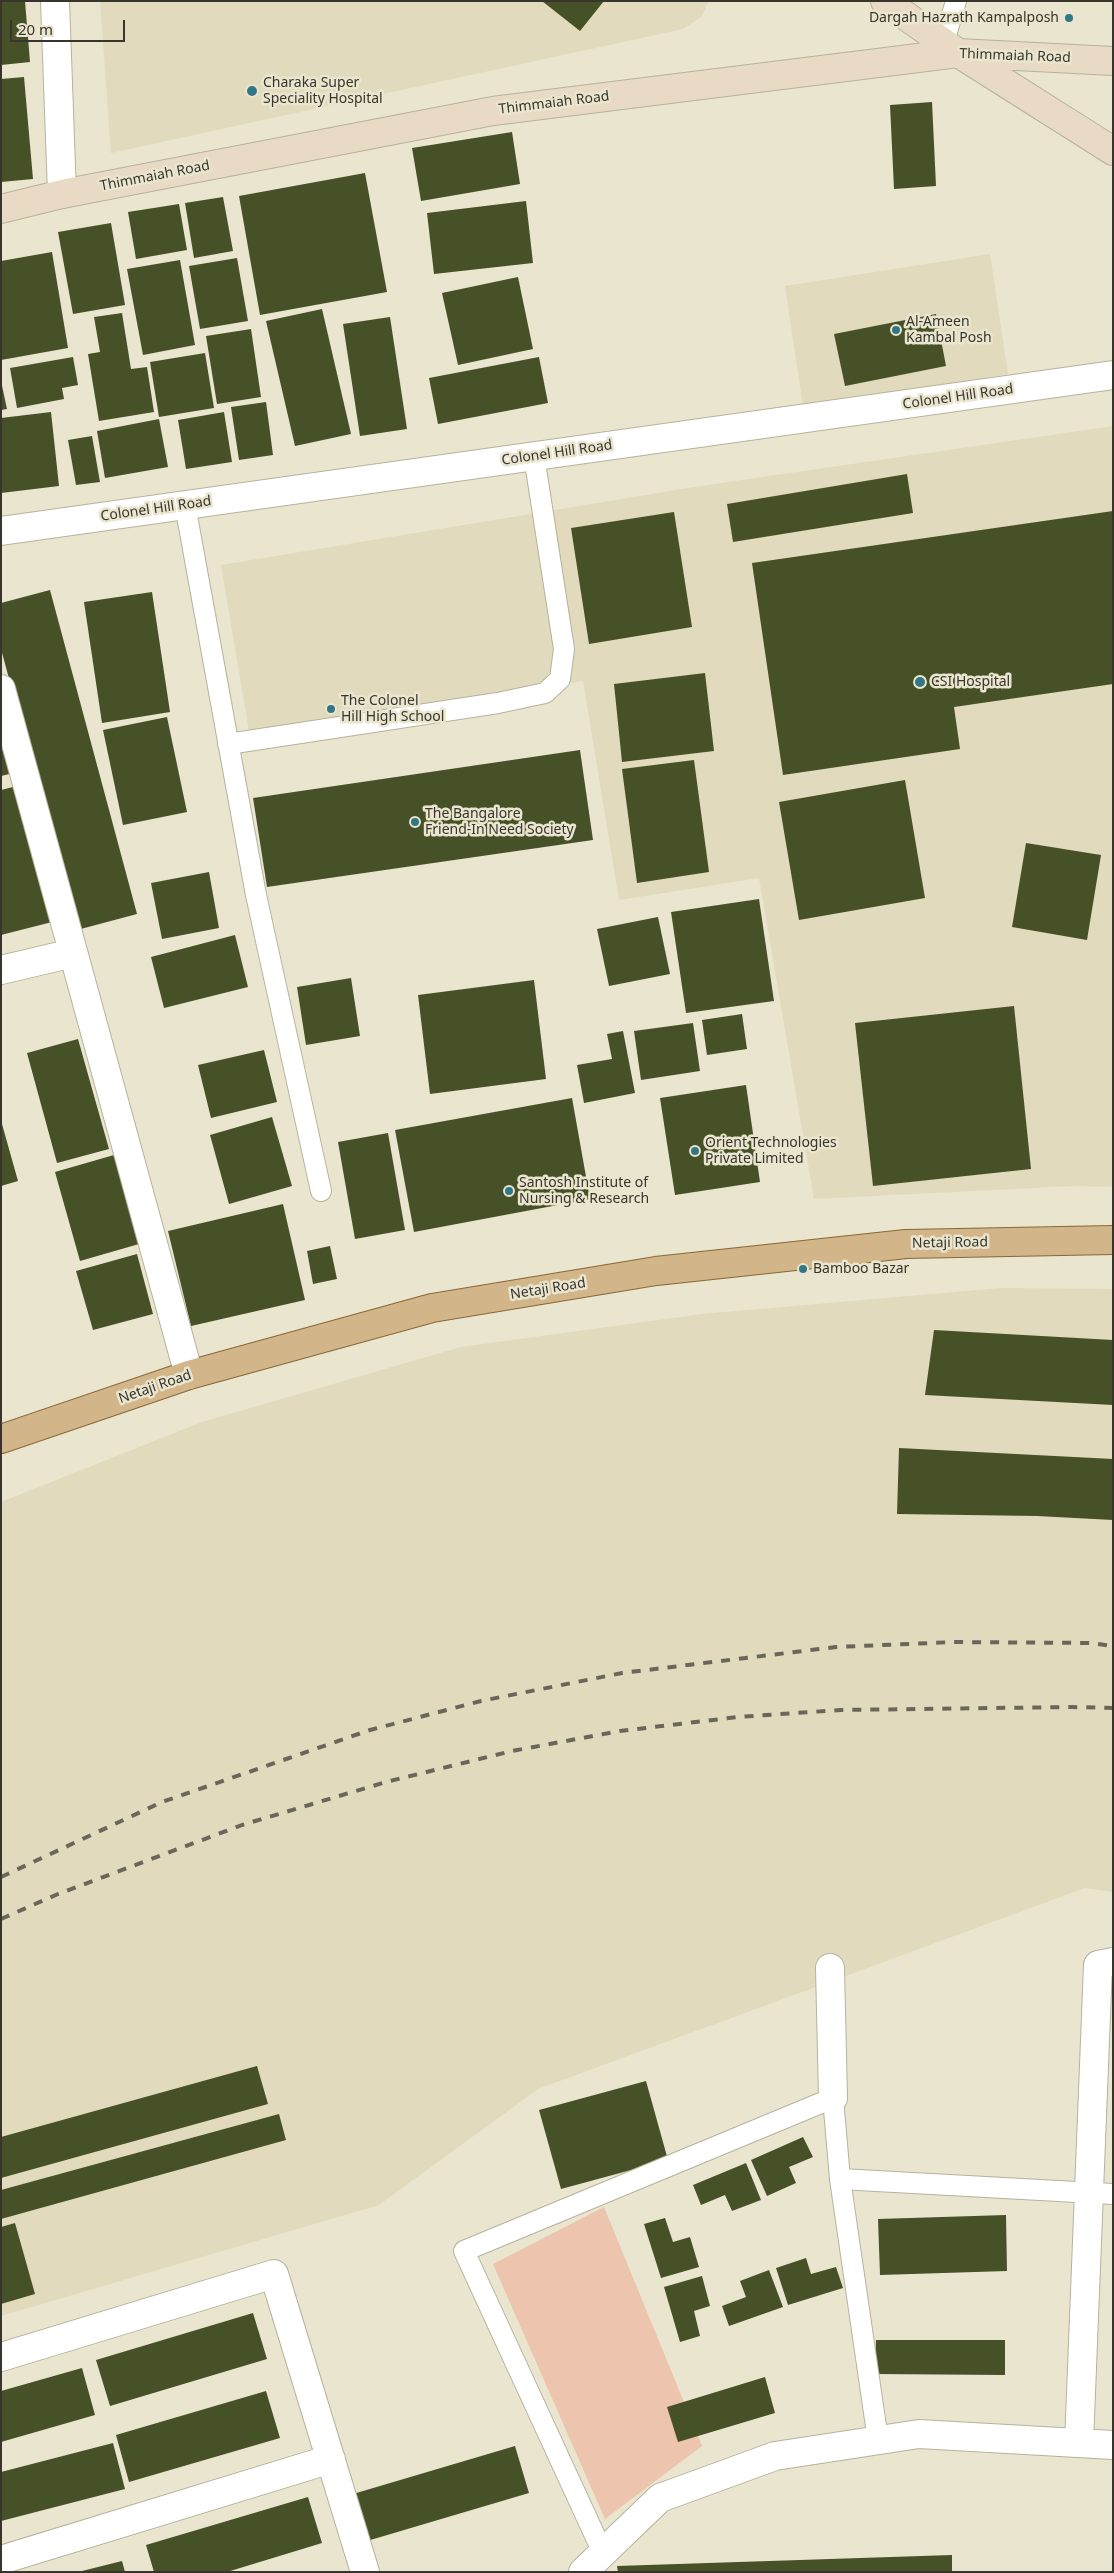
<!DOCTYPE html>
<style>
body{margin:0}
#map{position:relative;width:1114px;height:2573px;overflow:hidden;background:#eae5cf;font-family:"Noto Sans",sans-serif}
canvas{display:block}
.frame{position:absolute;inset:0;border:2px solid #37352c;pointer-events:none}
.scale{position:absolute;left:10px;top:20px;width:115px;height:22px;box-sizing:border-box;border:2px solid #37352c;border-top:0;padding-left:6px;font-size:15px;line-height:18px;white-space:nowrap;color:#37352c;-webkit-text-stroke:4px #eae5cf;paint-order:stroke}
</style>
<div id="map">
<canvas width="1114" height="2573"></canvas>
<div class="frame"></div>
<div class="scale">20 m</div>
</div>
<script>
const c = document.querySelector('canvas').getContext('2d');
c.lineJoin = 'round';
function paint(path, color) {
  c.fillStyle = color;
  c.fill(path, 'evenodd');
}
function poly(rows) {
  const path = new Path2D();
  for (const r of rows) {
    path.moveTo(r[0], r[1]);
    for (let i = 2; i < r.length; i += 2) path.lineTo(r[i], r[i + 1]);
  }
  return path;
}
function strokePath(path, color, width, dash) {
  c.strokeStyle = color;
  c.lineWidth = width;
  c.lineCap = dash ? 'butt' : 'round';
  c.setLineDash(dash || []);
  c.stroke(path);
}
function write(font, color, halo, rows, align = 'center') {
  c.font = font + ' "Noto Sans",sans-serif';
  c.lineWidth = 5;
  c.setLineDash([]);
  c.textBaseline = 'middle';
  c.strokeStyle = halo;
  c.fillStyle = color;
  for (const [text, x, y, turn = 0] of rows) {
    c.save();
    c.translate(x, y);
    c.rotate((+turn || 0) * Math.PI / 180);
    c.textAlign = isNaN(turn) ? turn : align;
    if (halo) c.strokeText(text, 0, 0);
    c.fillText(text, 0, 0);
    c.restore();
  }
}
paint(poly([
 [100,1,709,1,701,17,683,29,111,153],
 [990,254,1008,374,803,406,785,286],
 [1113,426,1113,1187,1074,1186,814,1199,759,878,619,900,583,681,250,737,221,565,694,487],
 [1000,1288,1113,1289,1113,1892,1085,1888,538,2089,379,2205,1,2316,1,1502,202,1422,461,1347,702,1314]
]), '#e1dabd');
paint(poly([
 [604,2207,702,2446,605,2519,493,2264]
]), '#edc4ae');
paint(poly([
 [1,1,25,1,30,62,1,65],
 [542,1,604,1,580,31],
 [24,77,33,179,1,182,1,79],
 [932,102,936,186,894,189,890,105],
 [512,132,520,184,421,201,412,148],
 [365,173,387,292,260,315,239,196],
 [223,197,233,251,194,258,185,203],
 [526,201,533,263,434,274,427,213],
 [179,204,187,250,136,259,128,212],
 [111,223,125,305,73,314,58,232],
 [52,252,68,348,1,360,1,261],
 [237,258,248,321,200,329,189,266],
 [180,260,195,345,143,355,127,269],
 [518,277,533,349,458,365,442,293],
 [322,309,351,434,295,446,266,321],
 [122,313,131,369,147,367,154,412,99,421,88,354,100,352,94,317],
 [936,314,946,366,845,386,834,334],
 [390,317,407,429,360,436,343,324],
 [251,329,261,397,217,404,206,336],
 [205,353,214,408,159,417,150,362],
 [73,357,78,385,62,388,64,399,17,408,10,368],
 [539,357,548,403,438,424,429,378],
 [1,381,7,409,1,410],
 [266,402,273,455,239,460,231,407],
 [51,412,59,486,1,493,1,418],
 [224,412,232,462,186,469,178,420],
 [159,419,168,467,105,478,97,431],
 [92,436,100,482,76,485,68,440],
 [907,474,913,513,733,542,727,504],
 [1113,511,1113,684,954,707,960,749,783,775,752,563],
 [674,512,692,627,589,644,571,528],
 [50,590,137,914,77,930,1,649,1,603],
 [152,592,170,712,102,723,84,602],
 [705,673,714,751,622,762,614,684],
 [1,712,18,772,1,776],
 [167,717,187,812,123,825,103,730],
 [580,750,593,840,267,887,253,798],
 [694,760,709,872,637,883,622,769],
 [905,780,925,898,799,920,779,802],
 [17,786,52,922,1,935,1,790],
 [1026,843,1101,855,1087,940,1012,927],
 [209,872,219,928,162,939,151,883],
 [759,899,774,1001,686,1013,671,912],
 [658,917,670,974,609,986,597,929],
 [235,935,248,987,164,1008,151,957],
 [351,978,360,1036,306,1045,297,987],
 [534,980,546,1079,430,1094,418,995],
 [1014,1006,1031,1169,873,1186,855,1023],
 [742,1014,747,1049,707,1055,702,1020],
 [693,1023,700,1071,641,1080,634,1031],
 [623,1031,635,1093,584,1103,577,1065,612,1059,607,1034],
 [78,1039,109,1149,57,1163,27,1053],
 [264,1050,277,1102,211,1118,198,1065],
 [746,1085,760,1182,675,1195,660,1098],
 [572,1098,590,1199,414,1232,395,1130],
 [272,1117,292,1186,229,1204,210,1135],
 [2,1124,18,1181,1,1186,1,1125],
 [388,1133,405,1230,355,1239,338,1142],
 [114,1155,139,1244,80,1261,55,1172],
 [283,1204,305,1300,191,1326,168,1231],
 [330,1246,337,1279,313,1284,307,1251],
 [137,1254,153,1314,93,1330,76,1271],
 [934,1330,1113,1340,1113,1405,925,1395],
 [899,1448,1113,1459,1113,1520,1037,1516,897,1514],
 [257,2066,268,2104,1,2178,1,2137],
 [646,2081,668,2160,561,2189,539,2110],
 [279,2114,286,2140,1,2219,1,2190],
 [803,2137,813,2157,789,2167,796,2183,767,2196,751,2160],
 [746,2163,761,2200,732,2211,725,2195,701,2205,693,2185],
 [1006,2215,1007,2271,880,2275,878,2219],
 [665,2218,673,2242,690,2237,699,2267,661,2278,644,2224],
 [15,2223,35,2294,1,2304,1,2227],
 [806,2258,811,2274,836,2267,843,2288,788,2305,776,2268],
 [769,2270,783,2307,729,2326,722,2306,746,2297,740,2281],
 [702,2276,710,2306,694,2311,700,2336,680,2342,664,2287],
 [253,2313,267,2359,110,2406,96,2360],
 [876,2340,1005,2340,1005,2375,875,2374],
 [82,2368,95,2415,1,2442,1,2391],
 [765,2377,775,2413,678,2442,667,2407],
 [266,2391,280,2438,129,2482,116,2435],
 [113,2443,125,2489,1,2521,1,2472],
 [515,2446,529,2493,367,2541,353,2494],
 [308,2497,322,2543,227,2572,154,2572,146,2545],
 [952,2555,952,2572,618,2572,617,2566],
 [122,2561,125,2572,82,2572,82,2571]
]), '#475128');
const lane = poly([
 [944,42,956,1],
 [185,505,256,895,321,1191],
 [228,744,498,703,545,693,560,679,564,649,534,456],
 [840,2179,1113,2194],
 [603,2553,464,2251,833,2098,840,2179,878,2440]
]);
const street = poly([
 [55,1,62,194],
 [1,531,1113,375],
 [1,689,189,1375],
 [1,970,73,953],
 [830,1968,833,2098],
 [1,2357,274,2274,365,2572],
 [1079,2443,1098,1965,1113,1962],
 [1,2560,331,2459],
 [583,2572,660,2498,775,2456,919,2434,1113,2445]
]);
const secondary = poly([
 [885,1,958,53,1113,151],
 [1,209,62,194,493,111,958,53,1113,61]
]);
const primary = poly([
 [1,1439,189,1375,432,1308,656,1271,906,1244,1113,1240]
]);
strokePath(lane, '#b7b29d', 22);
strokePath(street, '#b7b29d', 30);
strokePath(secondary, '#b7b29d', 30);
strokePath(primary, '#886836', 30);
strokePath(lane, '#fff', 20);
strokePath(street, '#fff', 28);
strokePath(secondary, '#e8dac4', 28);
strokePath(primary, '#d2b589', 28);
strokePath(poly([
 [1,1877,162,1802,370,1730,481,1701,622,1673,836,1647,954,1642,1091,1643,1113,1646],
 [1,1919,58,1894,242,1825,386,1782,512,1751,620,1731,738,1717,840,1710,1072,1707,1113,1708]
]), '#6a675a', 4, [9, 9]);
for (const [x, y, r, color] of [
 [1069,18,5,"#327785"],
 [252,91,6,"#327785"],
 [896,330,5,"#327785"],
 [920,682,6,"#327785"],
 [331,709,5,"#327785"],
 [415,822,5,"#327785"],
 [695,1151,5,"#327785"],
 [509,1191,5,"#327785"],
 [803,1269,5,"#327785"]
]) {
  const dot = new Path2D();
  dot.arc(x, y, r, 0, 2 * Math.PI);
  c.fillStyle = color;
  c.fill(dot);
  strokePath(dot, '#eae5cf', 2);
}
write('14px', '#37352c', '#eae5cf', [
 ["Dargah Hazrath Kampalposh",1059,18,"right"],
 ["Charaka Super",263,83],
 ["Speciality Hospital",263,99],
 ["Al-Ameen",906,322],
 ["Kambal Posh",906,338],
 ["CSI Hospital",931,682],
 ["The Colonel",341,701],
 ["Hill High School",341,717],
 ["The Bangalore",425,814],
 ["Friend-In Need Society",425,830],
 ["Orient Technologies",705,1143],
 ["Private Limited",705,1159],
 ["Santosh Institute of",519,1183],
 ["Nursing & Research",519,1199],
 ["Bamboo Bazar",813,1269]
], 'left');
write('14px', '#37352c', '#eae5cf', [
 ["Thimmaiah Road",1015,56,2],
 ["Thimmaiah Road",554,103,-7],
 ["Thimmaiah Road",155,176,-11],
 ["Colonel Hill Road",958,397,-8],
 ["Colonel Hill Road",557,453,-8],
 ["Colonel Hill Road",156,509,-8],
 ["Netaji Road",950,1243,-1],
 ["Netaji Road",548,1289,-9],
 ["Netaji Road",155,1387,-19]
]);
</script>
